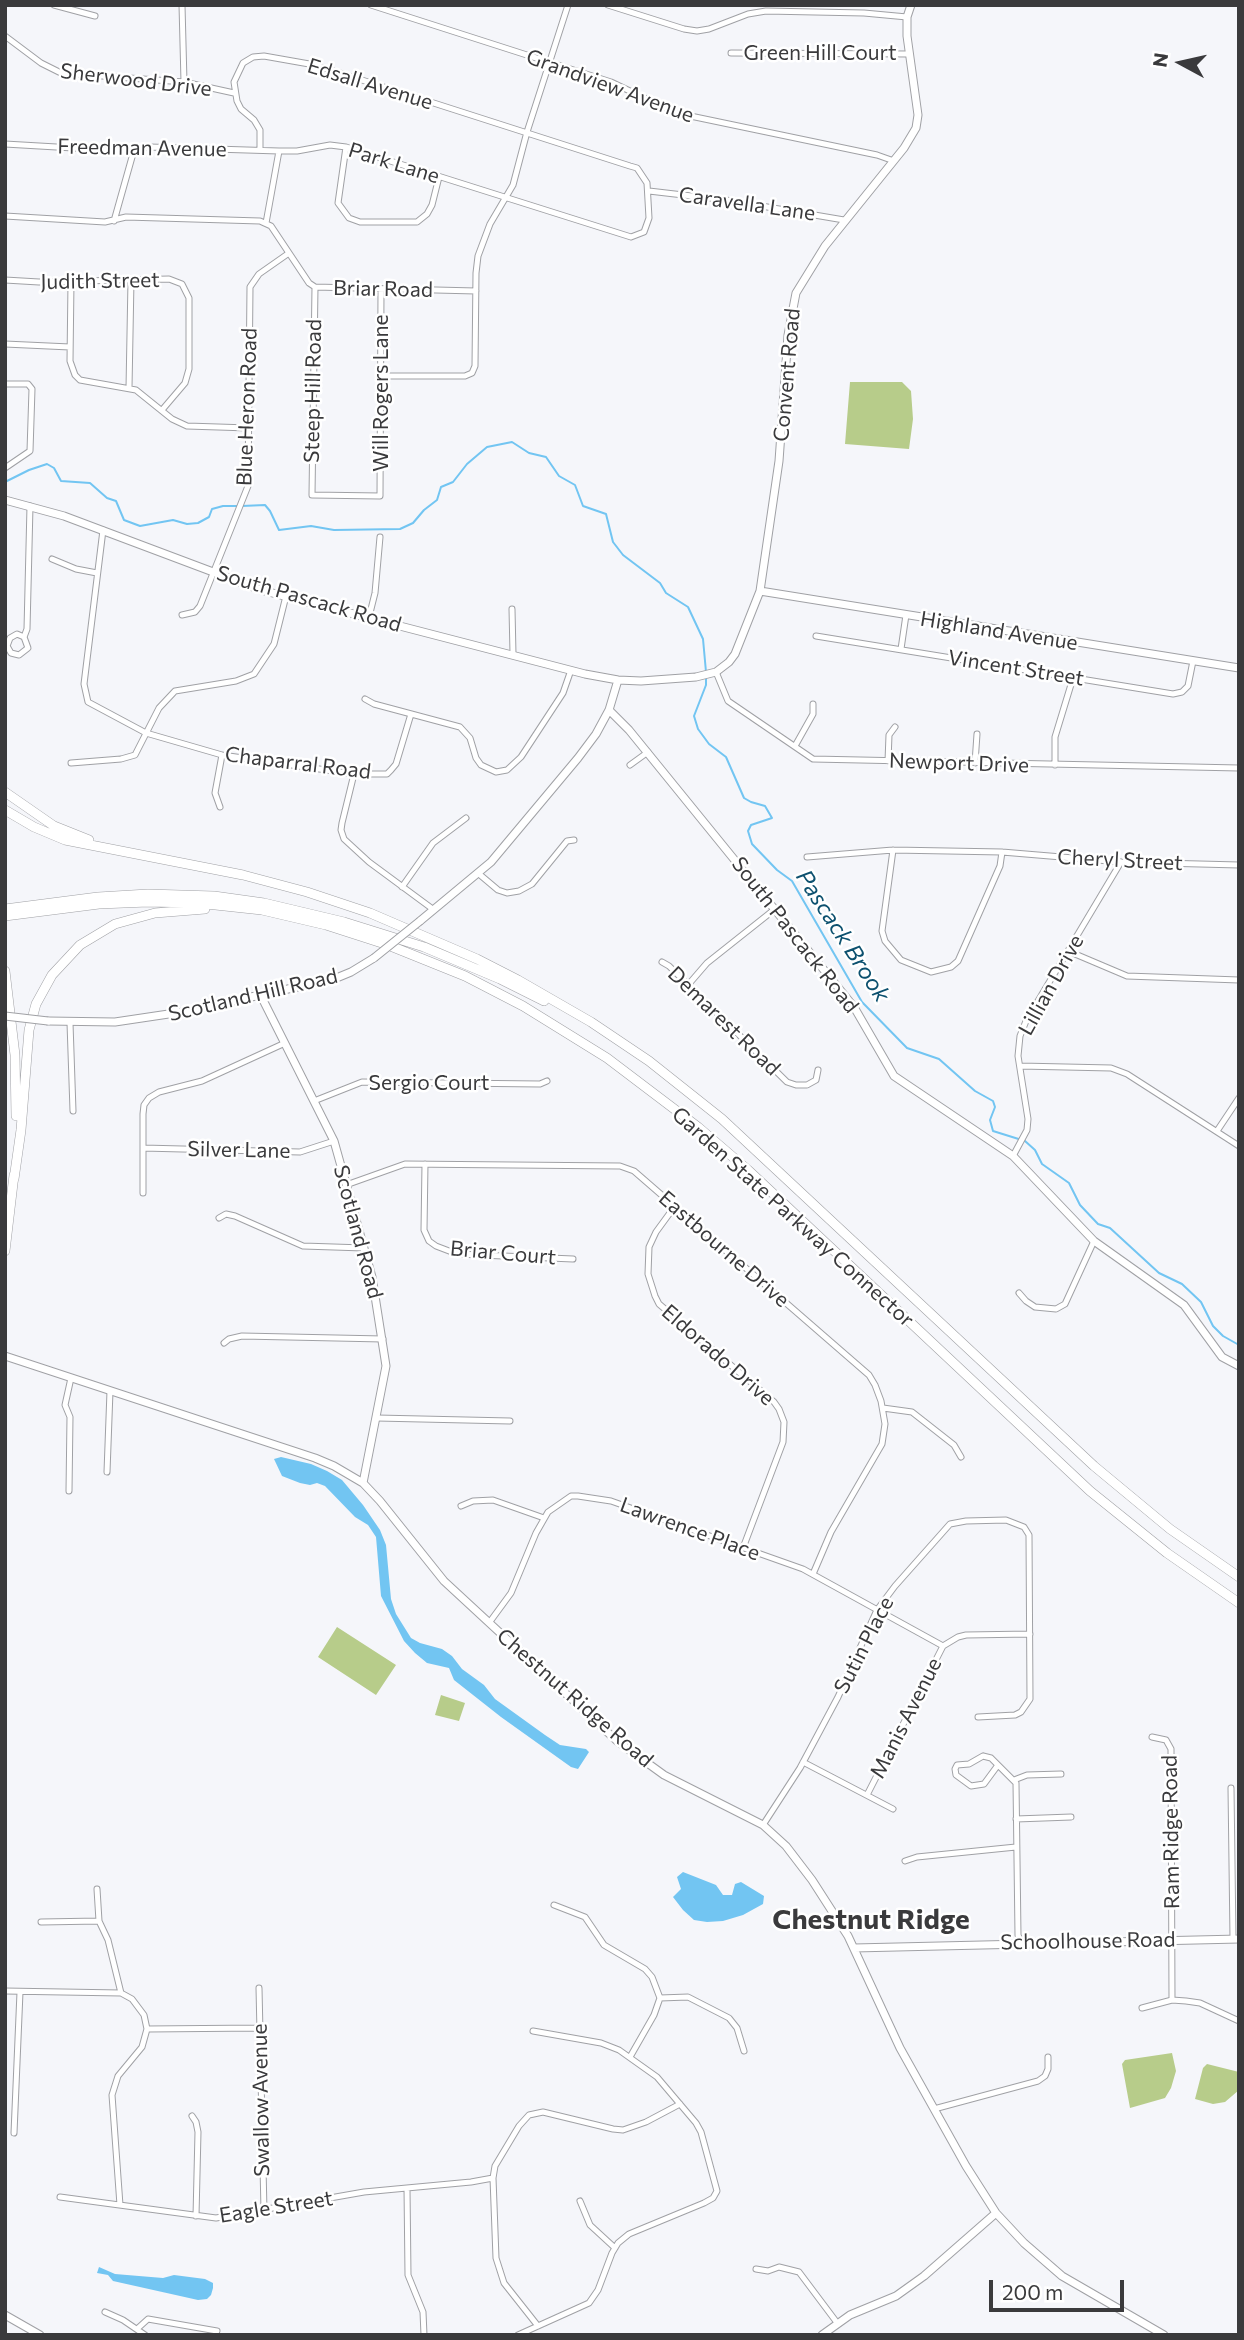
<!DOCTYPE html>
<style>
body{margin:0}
#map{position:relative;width:1244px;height:2340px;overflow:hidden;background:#f5f6fa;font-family:Commissioner,sans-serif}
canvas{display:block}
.frame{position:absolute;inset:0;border:7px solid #3a3a3c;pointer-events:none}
.north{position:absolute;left:1146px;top:28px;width:70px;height:70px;-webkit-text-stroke:5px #fff;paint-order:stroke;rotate:278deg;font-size:19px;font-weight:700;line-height:28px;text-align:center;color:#3a3a3c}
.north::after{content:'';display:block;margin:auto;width:24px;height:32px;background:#3a3a3c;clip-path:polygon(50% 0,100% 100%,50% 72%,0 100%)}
.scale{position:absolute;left:989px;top:2280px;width:135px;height:32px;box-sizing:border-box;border:4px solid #3a3a3c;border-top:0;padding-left:9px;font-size:21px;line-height:24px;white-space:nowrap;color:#3a3a3c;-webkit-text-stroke:5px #fff;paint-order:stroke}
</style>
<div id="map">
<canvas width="1244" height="2340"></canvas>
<div class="frame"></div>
<div class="north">N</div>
<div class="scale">200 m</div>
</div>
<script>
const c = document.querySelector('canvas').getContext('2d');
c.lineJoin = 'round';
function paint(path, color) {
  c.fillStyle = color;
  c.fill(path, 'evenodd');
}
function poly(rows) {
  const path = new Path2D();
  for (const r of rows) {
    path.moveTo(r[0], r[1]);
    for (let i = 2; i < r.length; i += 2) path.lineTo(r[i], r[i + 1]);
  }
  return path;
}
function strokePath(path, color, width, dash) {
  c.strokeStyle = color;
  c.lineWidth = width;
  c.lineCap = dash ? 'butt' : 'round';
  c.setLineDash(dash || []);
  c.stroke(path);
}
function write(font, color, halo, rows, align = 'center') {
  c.font = font + ' Commissioner,sans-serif';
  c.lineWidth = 5;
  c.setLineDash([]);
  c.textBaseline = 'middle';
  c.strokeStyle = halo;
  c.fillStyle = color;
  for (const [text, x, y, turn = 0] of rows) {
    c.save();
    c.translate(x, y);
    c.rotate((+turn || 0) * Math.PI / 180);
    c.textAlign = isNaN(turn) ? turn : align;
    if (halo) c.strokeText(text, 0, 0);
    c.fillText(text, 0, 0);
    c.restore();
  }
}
paint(poly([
 [850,382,902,382,911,391,913,419,909,449,845,444],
 [337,1627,396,1665,376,1695,318,1657],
 [441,1695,465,1703,459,1721,435,1715],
 [1172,2053,1176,2071,1171,2088,1165,2098,1130,2108,1122,2064,1125,2060],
 [1207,2064,1239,2072,1239,2090,1225,2102,1213,2104,1195,2099,1203,2068]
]), '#b7cc8a');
paint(poly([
 [281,1457,311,1464,327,1471,342,1480,363,1505,380,1530,386,1545,391,1599,396,1614,411,1638,420,1643,442,1649,452,1656,462,1669,484,1685,495,1699,545,1735,560,1745,586,1749,589,1752,578,1769,571,1767,501,1717,454,1680,449,1668,427,1663,415,1653,404,1641,381,1596,376,1537,368,1525,355,1517,325,1486,317,1483,310,1485,300,1483,282,1476,274,1459],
 [683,1872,716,1885,723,1895,732,1895,735,1884,741,1882,764,1896,763,1904,743,1915,723,1921,707,1922,694,1920,683,1910,673,1897,681,1889,677,1877],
 [99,2267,115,2274,163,2278,174,2275,205,2279,213,2283,213,2288,211,2295,207,2299,198,2300,113,2281,108,2275,97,2273]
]), '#72c5f2');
strokePath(poly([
 [5,482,29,470,47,464,54,468,61,481,90,483,107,498,116,501,124,520,140,526,173,520,187,524,198,523,209,517,212,509,223,506,237,506],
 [242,506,265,505,270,511,279,530,311,526,334,530,400,529,413,523,424,510,437,500,441,487,453,482,467,464,487,447,512,442,529,453,546,457,559,476,575,485,583,506,606,514,613,542,623,555,660,583,666,593,688,607,703,639,706,672],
 [706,678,706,685,694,716,698,729,709,744,726,757,744,798,751,802,765,806,772,818,751,825,748,831,752,844,777,870,792,881,862,1002,907,1048,939,1059,975,1091,993,1101,995,1107,990,1120,993,1131,1025,1141,1035,1150,1042,1164,1069,1183,1080,1205,1098,1224,1110,1228,1159,1273,1182,1284,1201,1302,1213,1326,1223,1336,1239,1345]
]), '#72c5f2', 2);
const street = poly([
 [54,5,95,16],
 [182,5,184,82],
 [371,5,611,82,676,113,877,155,894,161],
 [608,5,684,29,697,31,709,29,748,14,766,11,864,13,907,17],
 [5,36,41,63,61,73,184,82,234,93],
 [731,53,909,54],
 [5,144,125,151,150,147,279,151,297,151,330,145,346,147,631,237,644,232,649,218,647,183,637,168,630,166,337,72,315,65,264,56,253,57,243,63,234,82,237,101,241,109,254,120,260,130,260,150],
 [346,147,338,203,349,218,360,222,417,222,427,214,432,205,439,177],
 [649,191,726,200,844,220],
 [5,216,105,222,126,217,260,221,271,226,309,283,315,287,476,291],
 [114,221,134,150],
 [266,223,279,151],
 [5,280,39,282,169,279,182,284,189,298,189,369,185,383,162,410],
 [71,282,70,361,75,375,80,380,136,390,172,419,187,426,249,428],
 [315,287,312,495,380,496,381,290],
 [5,344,70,347],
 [382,376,465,376,472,373,475,366,476,273,478,256,490,224,513,185,527,132,568,5],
 [5,384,28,384,32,389,30,451,5,468],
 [129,388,131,280],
 [103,530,84,684,88,702,146,733,222,755,354,774,387,774,391,770,396,764,411,714],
 [52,559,76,569,97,573],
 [512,609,513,654],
 [182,615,195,612,200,606,248,486,250,287,259,274,289,253],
 [369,617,375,593,380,537],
 [816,636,1173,694,1182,692,1188,686,1193,661],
 [24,637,17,634,10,638,7,646,11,653,19,655,28,648,24,637,27,629,30,506],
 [901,649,906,615],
 [716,672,728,701,813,759,1239,768],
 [365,699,374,704,460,727,470,738,476,758,481,765,496,772,507,770,521,757,563,693,571,670],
 [795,746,813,714,813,704],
 [888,761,889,735,895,727],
 [71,763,121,759,135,755,159,708,175,691,236,681,254,674,274,644,286,596],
 [975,763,977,734],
 [630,765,648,752],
 [1055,765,1055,737,1073,678],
 [354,774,342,823,341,830,344,839,369,862,434,910],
 [220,807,215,793,222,755],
 [893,850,882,931,885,941,901,960,931,972,951,967,958,961,1000,866,1002,852],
 [807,857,893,850,1002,852,1121,862,1239,865],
 [479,874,498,890,507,893,519,891,532,884,567,841,574,840],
 [402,887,433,843,466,818],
 [1068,951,1127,976,1239,980],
 [662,962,669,966,787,1082,796,1085,807,1085,816,1080,818,1070],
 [688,985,707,963,775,909],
 [70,1023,73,1111],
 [1020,1066,1111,1068,1127,1074,1239,1146],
 [314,1101,362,1082,540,1084,547,1081],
 [1217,1131,1239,1098],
 [143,1148,300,1152,334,1141],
 [1013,1156,1027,1130,1028,1119,1018,1056,1020,1036,1026,1021,1121,862],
 [425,1164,424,1230,429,1241,436,1246,457,1254,573,1259],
 [346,1185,405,1164,620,1166,634,1171,869,1375,875,1385,881,1401,885,1424,882,1444,831,1532,813,1574],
 [143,1193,143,1114,144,1105,149,1098,159,1092,202,1081,285,1043],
 [675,1206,656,1232,649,1247,648,1274,655,1296,659,1304,774,1402,779,1409,784,1422,783,1442,743,1548],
 [219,1218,226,1214,235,1216,303,1246,364,1248],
 [1019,1293,1026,1301,1035,1307,1056,1309,1065,1304,1094,1241],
 [224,1343,229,1339,242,1336,383,1339],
 [883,1408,912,1412,954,1445,961,1457],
 [377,1418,510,1421],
 [107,1472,110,1391],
 [69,1491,70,1417,65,1405,71,1378],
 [461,1506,473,1501,493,1500,544,1518],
 [489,1623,511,1593,536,1533,548,1512,571,1496,578,1496,611,1501,803,1569,943,1646],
 [1152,1737,1166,1740,1171,1749,1172,2000],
 [983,1756,991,1758,998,1765,984,1784,971,1786,956,1775,955,1769,957,1765,969,1764,983,1756],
 [803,1762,893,1809],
 [998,1765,1016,1783,1018,1935,1021,1943],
 [1014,1780,1027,1775,1061,1774],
 [1231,1788,1233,1939],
 [867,1795,943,1646,958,1637,966,1635,1030,1634],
 [1016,1819,1071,1817],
 [763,1825,800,1768,838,1697,877,1610,895,1586,950,1524,966,1521,1006,1520,1024,1527,1029,1535,1030,1699,1021,1712,1015,1715,978,1717],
 [905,1861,917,1857,1016,1847],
 [97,1889,99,1921,108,1940,121,1993],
 [554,1905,585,1917,604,1945,645,1969,652,1977,660,1998,688,1997,729,2018,737,2028,744,2051],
 [41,1922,99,1921],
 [259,1988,264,2211],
 [5,1991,121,1993,132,1999,144,2015,147,2029,142,2047,118,2076,112,2095,120,2205],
 [1142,2008,1172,2000,1186,2001,1200,2003,1239,2021],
 [147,2029,260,2028],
 [630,2057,654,2015,660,1998],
 [934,2109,1038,2081,1045,2076,1048,2069,1048,2057],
 [192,2116,196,2122,198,2132,196,2216],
 [14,2133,20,1992],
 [407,2188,408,2275,423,2312,424,2335],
 [60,2197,216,2218,364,2192,471,2182,493,2178],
 [580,2201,590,2225,615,2248],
 [756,2269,768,2271,779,2267,799,2272,838,2324],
 [105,2312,123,2320,145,2335],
 [538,2326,504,2283,496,2258,493,2178,495,2166,519,2126,529,2115,543,2112,613,2129,623,2130,646,2122,680,2104],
 [137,2329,148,2319,217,2331],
 [518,2335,589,2303,598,2290,612,2253,618,2243,629,2234,704,2203,713,2198,717,2191,701,2132,696,2123,657,2077,619,2050,601,2043,533,2031]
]);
const secondary = poly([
 [5,500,64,516,261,590,585,674,618,680,641,681,696,677,716,672,729,662,735,654,760,591,779,461,788,335,796,293,825,246,904,148,916,128,918,115,907,36,907,17,911,5],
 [760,591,1239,668],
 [609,710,629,730,854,1007,894,1076,1013,1156,1094,1241,1184,1305,1222,1357,1239,1366],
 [420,921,491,862,578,758,596,734,609,710,618,680],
 [261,996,334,1141,372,1277,386,1366,363,1483],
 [48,1021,115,1022,182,1012,334,979,351,972,374,958],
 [5,1356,315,1458,334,1466,363,1483,380,1501,444,1581,617,1741,664,1775,763,1825,786,1846,812,1880,848,1936,900,2048,966,2166,996,2213,1024,2243,1062,2276,1164,2335],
 [854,1948,1239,1939],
 [5,2315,40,2335],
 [822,2335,850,2315,896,2296,924,2276,996,2213]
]);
const highway = poly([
 [5,792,54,826,89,840],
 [5,810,34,827,65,840,243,875,307,892,370,913,477,959,518,980,591,1022,649,1061,722,1119,1094,1466,1170,1529,1239,1577],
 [5,909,98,897,148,894,214,896,264,903,344,922,424,947,500,979,544,1001],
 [5,916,99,904,148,902,197,903,262,910,326,925,388,945,465,976,523,1006,607,1058,698,1127,748,1170,1090,1491,1167,1553,1239,1603],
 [5,971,15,1055,16,1116],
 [14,1179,21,1130,29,1030,36,1004,52,975,80,945,115,924,155,913,205,909],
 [5,1251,14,1175]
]);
strokePath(street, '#a0a1a5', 7);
strokePath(secondary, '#a0a1a5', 9);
strokePath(highway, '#a0a1a5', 10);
strokePath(street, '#fff', 5);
strokePath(secondary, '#fff', 7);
strokePath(highway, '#fff', 9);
const secondaryBridge = poly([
 [374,958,420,921],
 [5,1016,48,1021]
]);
strokePath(secondaryBridge, '#a0a1a5', 9, []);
strokePath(secondaryBridge, '#fff', 7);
write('21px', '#3a3a3c', '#fff', [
 ["Green Hill Court",820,53],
 ["Sherwood Drive",136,80,7],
 ["Edsall Avenue",370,84,17],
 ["Grandview Avenue",610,86,20],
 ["Freedman Avenue",142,148,1],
 ["Park Lane",394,163,17],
 ["Caravella Lane",747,204,8],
 ["Judith Street",100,281,-1],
 ["Briar Road",383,289,1],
 ["Convent Road",787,375,-85],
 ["Steep Hill Road",313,391,-89],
 ["Will Rogers Lane",381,393,-90],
 ["Blue Heron Road",247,407,-88],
 ["South Pascack Road",309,599,16],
 ["Highland Avenue",999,631,9],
 ["Vincent Street",1016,668,9],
 ["Chaparral Road",298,763,7],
 ["Newport Drive",959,763,2],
 ["Cheryl Street",1120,860,3],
 ["South Pascack Road",795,935,52],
 ["Lillian Drive",1051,985,-61],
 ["Scotland Hill Road",253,995,-13],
 ["Demarest Road",724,1021,44],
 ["Sergio Court",429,1083],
 ["Silver Lane",239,1150,1],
 ["Garden State Parkway Connector",793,1217,42],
 ["Scotland Road",358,1232,75],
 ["Eastbourne Drive",724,1249,41],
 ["Briar Court",503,1253,5],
 ["Eldorado Drive",718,1355,41],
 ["Lawrence Place",690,1529,20],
 ["Sutin Place",864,1645,-63],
 ["Chestnut Ridge Road",575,1698,41],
 ["Manis Avenue",906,1718,-63],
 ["Ram Ridge Road",1171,1832,-91],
 ["Schoolhouse Road",1088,1941,-1],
 ["Swallow Avenue",261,2100,-91],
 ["Eagle Street",276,2207,-9]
]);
write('italic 23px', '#0d516f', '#fff', [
 ["Pascack Brook",843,936,57]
]);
write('bold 28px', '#3a3a3c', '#fff', [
 ["Chestnut Ridge",871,1920]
]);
</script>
